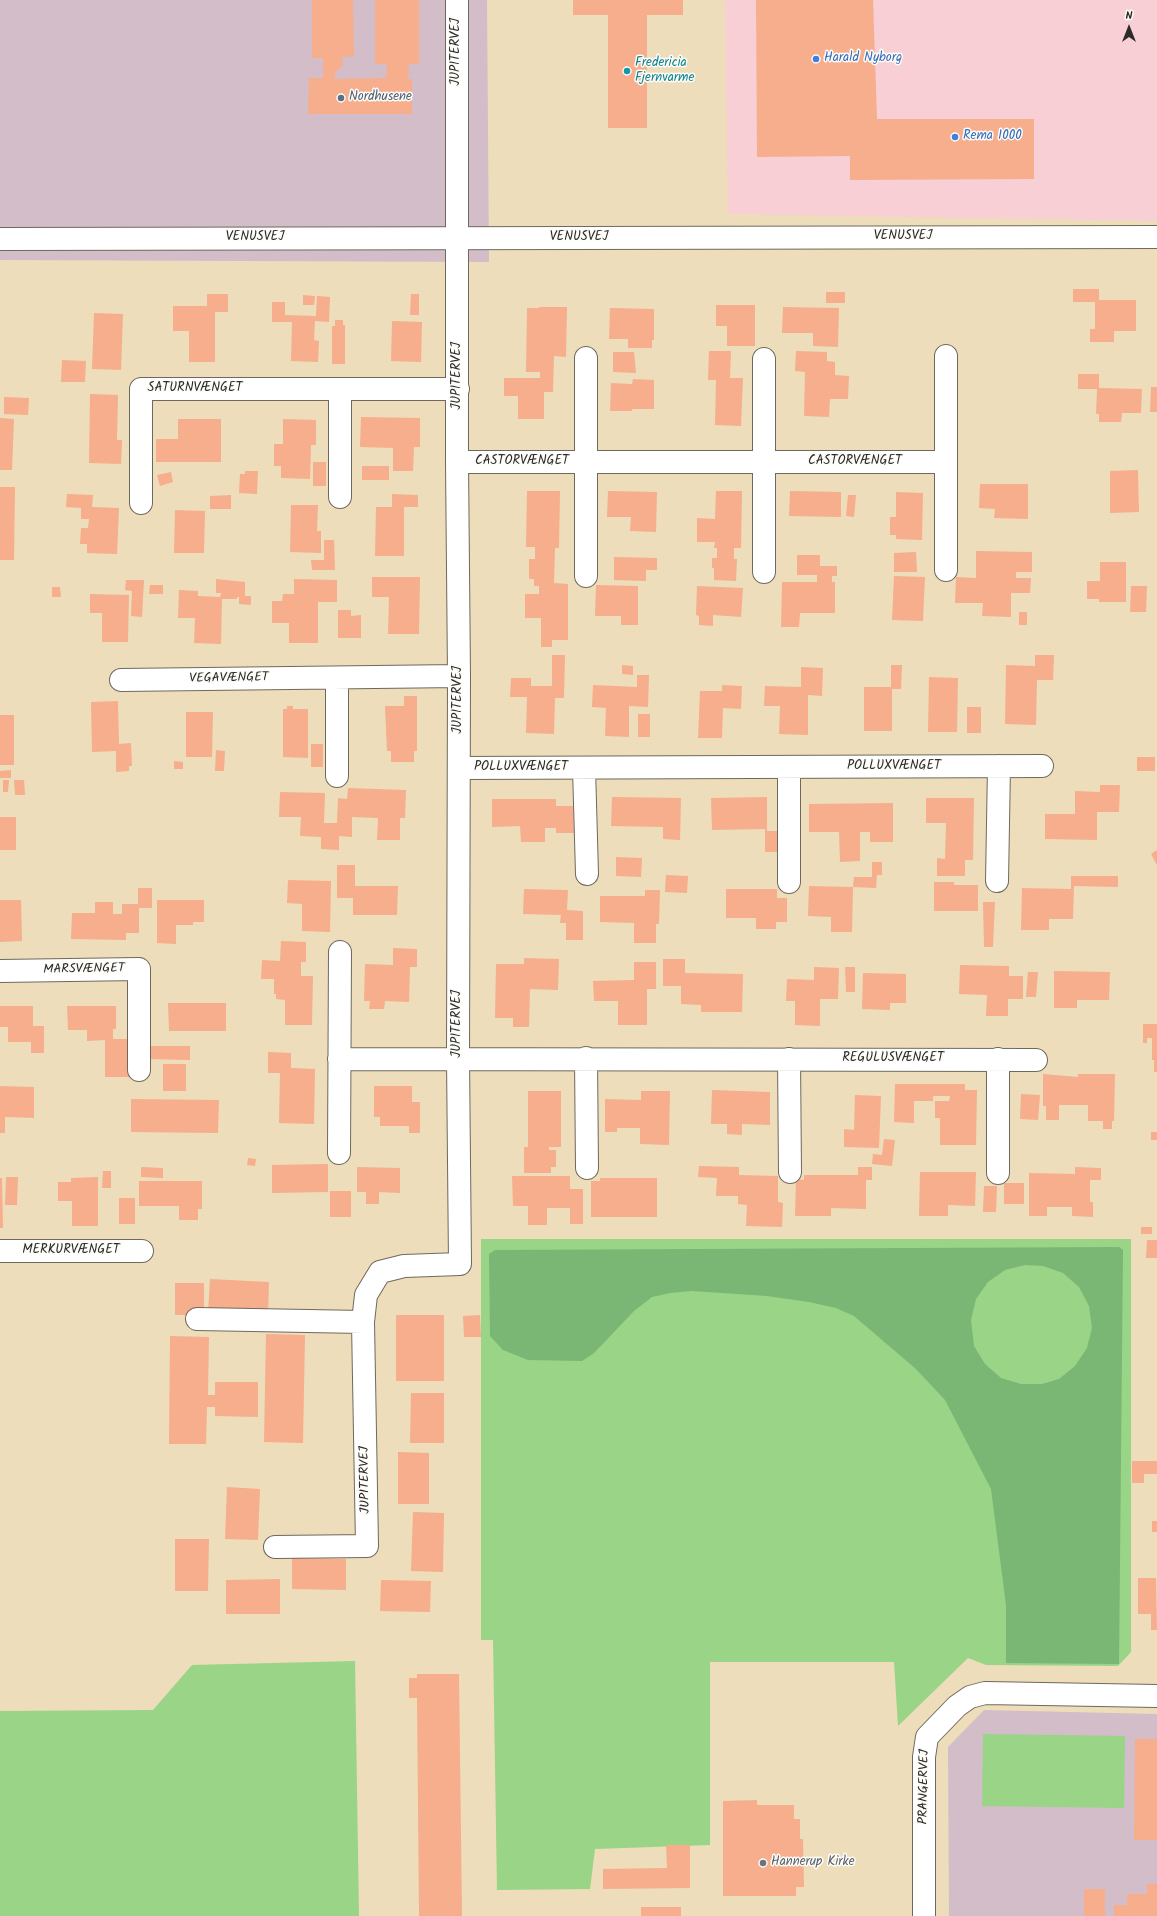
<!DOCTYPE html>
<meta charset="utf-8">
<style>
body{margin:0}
#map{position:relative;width:1157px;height:1916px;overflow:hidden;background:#edddba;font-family:Kalam,sans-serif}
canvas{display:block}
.north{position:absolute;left:1109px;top:8px;width:40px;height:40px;-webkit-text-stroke:3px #fdfcf7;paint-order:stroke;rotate:0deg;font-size:11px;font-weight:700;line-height:16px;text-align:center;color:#2b2b2b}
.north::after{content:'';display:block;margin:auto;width:14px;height:18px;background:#2b2b2b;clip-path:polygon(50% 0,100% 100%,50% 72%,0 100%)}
</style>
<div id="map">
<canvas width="1157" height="1916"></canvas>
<div class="north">N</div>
</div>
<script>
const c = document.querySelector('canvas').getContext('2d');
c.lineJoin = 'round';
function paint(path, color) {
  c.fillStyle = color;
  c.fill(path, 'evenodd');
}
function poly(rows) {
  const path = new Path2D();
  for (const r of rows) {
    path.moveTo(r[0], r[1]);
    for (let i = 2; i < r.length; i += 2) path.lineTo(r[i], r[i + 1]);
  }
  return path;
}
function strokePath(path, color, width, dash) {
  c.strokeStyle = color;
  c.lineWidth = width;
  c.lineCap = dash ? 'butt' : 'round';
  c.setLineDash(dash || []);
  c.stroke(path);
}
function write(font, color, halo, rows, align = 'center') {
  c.font = font + ' Kalam,sans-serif';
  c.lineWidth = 3;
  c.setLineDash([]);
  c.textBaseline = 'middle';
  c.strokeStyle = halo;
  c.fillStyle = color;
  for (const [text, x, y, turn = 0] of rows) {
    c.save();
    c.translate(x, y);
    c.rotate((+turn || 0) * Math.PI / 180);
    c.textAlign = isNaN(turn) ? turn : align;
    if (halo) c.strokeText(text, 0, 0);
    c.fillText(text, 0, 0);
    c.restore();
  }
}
paint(poly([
 [725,0,1157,0,1157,221,728,214]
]), '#f7cfd4');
paint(poly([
 [0,0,487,0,489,262,0,260],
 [984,1710,1157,1714,1157,1916,949,1916,948,1747]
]), '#d2bdc8');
paint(poly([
 [481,1239,1131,1239,1131,1652,1118,1666,986,1665,968,1658,898,1726,894,1662,710,1662,710,1845,595,1849,590,1889,497,1890,493,1640,481,1640],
 [355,1661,359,1916,0,1916,0,1711,153,1710,192,1665],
 [983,1734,1125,1736,1124,1808,982,1806]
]), '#99d487');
paint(poly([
 [1119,1247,1123,1250,1119,1664,1006,1663,1006,1605,991,1489,945,1400,916,1369,854,1316,836,1308,809,1302,767,1296,692,1291,670,1293,652,1297,634,1311,594,1353,582,1361,528,1360,503,1350,490,1336,489,1254,495,1250],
 [1025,1265,1043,1266,1063,1273,1079,1287,1089,1306,1092,1328,1087,1348,1075,1366,1059,1379,1042,1384,1021,1384,1001,1378,985,1364,974,1346,971,1320,976,1299,988,1282,1005,1270]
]), '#7ab674');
paint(poly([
 [312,0,353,0,354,56,342,57,343,65,335,73,335,79,386,78,387,64,375,64,375,0,419,0,419,64,409,64,408,79,412,79,412,114,308,114,309,78,323,78,323,58,312,58],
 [573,0,683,0,683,15,647,15,647,128,608,128,608,15,573,15],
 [756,0,873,0,877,119,1034,119,1034,179,850,180,850,156,757,157],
 [1073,289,1099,289,1099,300,1136,300,1136,331,1114,331,1114,342,1090,342,1090,329,1095,329,1095,302,1073,302],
 [826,292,845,292,845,303,826,303],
 [207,294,228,294,228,312,215,312,215,362,189,362,189,331,173,331,173,306,207,306],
 [411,294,419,294,419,315,410,315],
 [303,295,315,296,314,305,303,305],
 [317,296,330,297,329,322,315,321,314,340,319,341,318,362,291,361,292,322,272,322,272,302,285,302,285,315,316,316],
 [716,305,755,305,755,346,727,346,727,326,716,326],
 [539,307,567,307,566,357,554,356,553,392,544,392,544,419,518,419,518,396,504,396,504,378,540,378,540,372,526,372,527,308,539,308],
 [783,307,839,308,838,347,813,346,813,333,782,333],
 [610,308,654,309,654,340,652,340,652,348,628,348,628,339,609,339],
 [94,313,123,314,121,370,92,369],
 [335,320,343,320,343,325,345,325,345,364,332,364,332,326,335,326],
 [392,321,422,322,421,362,391,361],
 [709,351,731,351,730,378,743,378,741,426,715,425,716,380,708,380],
 [796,351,827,352,827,361,835,362,835,375,849,376,848,399,830,399,829,417,804,416,805,372,795,371],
 [613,352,634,352,636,373,613,372],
 [62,360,86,361,85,382,61,382],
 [1078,374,1099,374,1099,388,1142,389,1141,413,1122,413,1121,422,1099,422,1099,414,1096,414,1097,389,1078,389],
 [633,379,654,380,654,409,632,409,632,411,610,411,611,383,632,384],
 [1151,387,1157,387,1157,412,1150,412],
 [90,394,118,395,117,440,122,440,121,464,89,463],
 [4,397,29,398,28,415,4,414],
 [361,417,420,418,420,447,414,447,413,471,393,471,393,448,360,447],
 [0,418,14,419,12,470,0,470],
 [178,419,221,419,221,462,156,462,156,439,178,439],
 [283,419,316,420,316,445,311,445,310,479,281,478,281,466,274,466,274,444,283,444],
 [313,462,326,462,326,486,313,486],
 [362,466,389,466,389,480,362,480],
 [1138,470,1139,512,1110,513,1110,471],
 [245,471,258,471,257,494,239,493,240,474,245,474],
 [171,472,173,482,160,486,157,475],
 [980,484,1028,484,1028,519,994,518,995,509,979,508],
 [0,487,15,487,14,560,0,560],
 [527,491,560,491,559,548,555,548,554,583,568,584,568,640,552,640,552,647,541,647,541,618,525,618,525,594,539,594,539,586,534,586,534,579,529,579,529,559,535,559,535,547,526,547],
 [608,491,657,492,656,532,630,531,631,517,607,517],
 [716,491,742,491,741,548,734,548,734,559,737,559,736,581,714,580,714,568,712,568,712,558,717,558,717,548,714,548,715,542,697,542,697,518,715,519],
 [790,491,841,492,841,517,789,516],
 [896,492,923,493,922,540,896,539,896,535,890,535,890,517,896,517],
 [67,494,93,495,92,507,119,508,117,554,87,553,87,544,80,544,81,528,88,528,89,519,81,519,81,508,66,507],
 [392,494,418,495,418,507,404,507,404,556,375,556,376,507,392,507],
 [231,495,231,509,210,509,210,496],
 [848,495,856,495,854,517,846,516],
 [291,505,318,505,317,531,321,531,321,553,290,552],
 [175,510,205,511,204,553,174,553],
 [324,540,334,540,335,570,312,570,311,560,324,560],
 [976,551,1032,552,1032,572,1016,572,1016,578,1031,578,1030,593,1011,593,1011,617,982,616,983,603,955,603,956,577,976,578],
 [916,552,917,572,894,572,894,553],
 [797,555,820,555,820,566,837,566,837,576,832,576,832,582,835,582,835,613,800,613,799,627,781,627,782,582,817,582,817,575,797,575],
 [614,557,657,558,657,570,646,570,646,581,614,580],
 [1100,562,1126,562,1126,602,1099,602,1099,599,1087,599,1087,581,1100,581],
 [894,576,925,577,923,621,892,620],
 [372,577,420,577,419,634,388,634,389,597,372,597],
 [216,579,245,582,245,596,251,596,251,605,239,604,239,597,237,597,237,599,222,599,221,644,194,643,195,618,178,618,179,590,198,591,198,596,220,597,221,593,216,593],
 [294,579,337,580,337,602,318,602,318,643,289,643,289,623,272,623,272,601,282,601,283,594,294,594],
 [126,580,144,580,142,617,131,616,132,591,125,590],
 [150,585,163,585,163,594,149,594],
 [596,585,638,586,638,625,621,625,621,616,595,616],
 [697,586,743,588,741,617,713,615,713,626,699,625,699,616,696,615],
 [1131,586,1147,586,1146,612,1130,612],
 [52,587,60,587,61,597,52,597],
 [90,594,129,595,128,642,102,642,102,613,90,613],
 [338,610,351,610,351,616,361,615,361,638,338,638],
 [1019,612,1027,612,1027,625,1019,625],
 [552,655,565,655,564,698,555,698,554,734,526,733,527,697,510,697,511,678,531,678,531,686,552,686],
 [1035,655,1054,655,1053,680,1037,680,1036,725,1005,724,1006,665,1035,666],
 [622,665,633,666,633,675,622,674],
 [891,665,902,665,901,689,892,689,892,731,864,731,864,687,891,687],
 [801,667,823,668,822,696,808,695,808,735,779,734,780,706,764,706,765,686,801,687],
 [637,675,649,675,648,707,629,706,629,737,605,736,606,708,592,707,593,685,637,687],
 [929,677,958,678,957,732,928,732],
 [722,685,742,686,741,709,723,708,722,738,698,738,700,691,722,691],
 [404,696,417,696,417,751,414,751,414,762,391,762,391,751,387,751,385,706,404,706],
 [118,701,119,744,131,743,132,766,129,766,129,771,116,772,116,751,92,752,91,702],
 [287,706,293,706,293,709,308,709,308,758,283,757,283,709,287,709],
 [967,707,981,707,981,733,967,733],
 [186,712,213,712,212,757,186,757],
 [638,714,650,714,650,737,638,737],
 [0,715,14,715,14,765,0,765],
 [311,744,323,744,323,767,311,767],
 [216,750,225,751,224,771,215,771],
 [1137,757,1155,757,1155,771,1137,771],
 [174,761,183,762,183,769,174,769],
 [11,770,11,778,0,778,0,771],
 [3,780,9,780,8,792,3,792],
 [14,780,24,780,25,795,15,795],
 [1100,785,1120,785,1119,812,1097,812,1097,840,1045,839,1045,814,1075,814,1075,791,1100,792],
 [348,788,406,790,405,818,400,818,400,840,377,840,378,818,352,817,352,837,339,836,339,850,321,849,321,837,300,836,301,817,279,817,280,792,325,793,324,823,337,823,338,798,347,799],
 [612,797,681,798,680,840,663,839,663,827,611,826],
 [767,797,767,831,777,831,778,852,765,852,765,829,712,830,711,798],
 [926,798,974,798,973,860,965,860,965,876,937,876,937,858,945,859,946,823,926,823],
 [492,799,556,799,556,806,573,806,574,833,556,833,556,828,545,828,545,842,521,842,520,826,492,827],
 [893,803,893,842,870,842,870,832,860,832,860,861,840,862,839,832,809,832,809,804],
 [0,817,16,817,16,850,0,850],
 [1157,850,1157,865,1151,854],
 [616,857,642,858,641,877,616,876],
 [872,862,882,862,882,875,877,875,876,888,853,887,854,877,872,877],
 [337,865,355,865,355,886,398,886,397,915,353,915,353,898,337,898],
 [666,875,688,876,687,893,665,892],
 [1071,876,1118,876,1118,887,1074,886,1073,919,1049,919,1049,930,1021,930,1022,888,1071,889],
 [288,880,331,881,330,932,302,931,302,904,287,903],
 [934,882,954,882,954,885,978,885,978,911,934,911],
 [809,886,853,887,852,932,831,932,831,917,808,916],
 [138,888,152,888,152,908,139,908,139,933,126,933,126,940,71,939,72,913,95,913,95,902,113,902,113,914,122,914,122,904,138,904],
 [524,889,568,890,567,910,583,911,583,940,566,940,566,923,560,923,561,915,523,914],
 [726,889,777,889,777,898,787,898,787,922,776,922,776,929,756,929,756,918,726,918],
 [645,890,660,890,659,924,656,924,656,943,634,943,634,923,600,922,600,896,645,896],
 [0,900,21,900,22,941,0,942],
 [157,900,204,900,204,922,193,922,193,925,176,925,176,944,157,943],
 [983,902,995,902,993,947,984,947],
 [281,941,306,942,306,962,301,962,301,976,313,976,312,1025,285,1025,285,1000,276,999,276,994,274,994,274,979,261,979,262,960,280,961],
 [393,948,417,949,417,967,410,967,409,1002,385,1001,384,1009,369,1009,370,1001,364,1001,365,964,393,965],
 [524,958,559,959,558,990,530,989,529,1027,513,1027,513,1018,495,1018,496,964,524,964],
 [663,959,685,959,685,973,743,974,742,1012,701,1012,701,1005,681,1004,681,986,663,986],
 [634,962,656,962,656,989,647,989,647,1025,618,1025,618,1001,594,1001,593,981,634,980],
 [960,965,1009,966,1009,976,1023,976,1023,999,1008,999,1008,1016,986,1016,987,995,959,994],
 [814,967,839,968,838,999,820,999,820,1026,795,1025,795,1001,786,1001,787,979,814,980],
 [845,967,855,967,855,992,846,992],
 [1054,971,1110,972,1109,1000,1077,1000,1077,1008,1054,1008],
 [1028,972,1038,972,1036,997,1026,997],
 [863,973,906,974,906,1003,890,1003,890,1010,862,1009],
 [168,1003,226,1003,226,1031,169,1031],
 [0,1006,33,1006,33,1026,44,1026,44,1053,31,1053,31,1042,8,1042,8,1027,0,1027],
 [67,1006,116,1006,116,1029,113,1029,113,1039,130,1039,130,1077,105,1077,105,1040,87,1041,87,1030,68,1030],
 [1143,1024,1157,1024,1157,1072,1154,1072,1154,1060,1152,1060,1152,1038,1147,1038,1147,1043,1143,1043],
 [146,1046,190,1046,190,1060,146,1059],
 [268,1052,291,1053,291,1068,315,1069,314,1124,279,1123,280,1073,268,1073],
 [163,1064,186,1064,186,1091,163,1091],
 [1043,1074,1078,1077,1078,1074,1115,1074,1114,1121,1112,1121,1112,1129,1103,1129,1103,1121,1088,1121,1088,1105,1059,1105,1059,1120,1046,1120,1046,1106,1043,1106],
 [895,1084,965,1084,965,1090,977,1090,976,1145,940,1145,940,1118,935,1118,935,1101,949,1101,950,1096,933,1096,933,1101,914,1101,914,1123,894,1122],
 [0,1086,34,1087,34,1118,5,1117,5,1133,0,1133],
 [374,1086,412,1086,412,1102,420,1102,420,1133,409,1133,409,1126,380,1126,380,1117,374,1117],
 [712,1090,770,1092,770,1125,742,1124,742,1135,727,1134,727,1124,711,1124],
 [528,1091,561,1091,561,1147,549,1147,549,1150,556,1150,556,1167,551,1167,551,1173,524,1173,524,1147,528,1147],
 [641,1091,670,1091,669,1145,640,1144,640,1128,617,1128,617,1132,605,1132,605,1099,641,1100],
 [1021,1094,1040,1095,1038,1120,1020,1119],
 [855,1095,881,1096,879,1148,844,1147,844,1129,854,1130],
 [131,1099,219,1100,218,1133,131,1132],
 [1151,1132,1157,1132,1157,1140,1151,1140],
 [884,1139,895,1140,892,1166,872,1164,873,1154,882,1155],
 [248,1158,256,1159,255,1166,247,1165],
 [328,1164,328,1192,272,1193,272,1165],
 [699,1166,739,1167,739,1175,778,1176,778,1202,783,1203,782,1227,746,1226,747,1205,738,1204,738,1196,716,1196,717,1178,698,1177],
 [141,1167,163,1168,163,1178,141,1177],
 [357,1167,400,1168,400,1193,379,1192,379,1204,366,1204,366,1192,357,1192],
 [858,1167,872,1167,872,1180,866,1180,866,1209,831,1208,831,1216,795,1216,796,1179,804,1180,804,1175,858,1175],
 [1075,1167,1101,1168,1101,1180,1090,1180,1090,1202,1093,1202,1093,1217,1072,1216,1072,1207,1047,1207,1047,1216,1029,1216,1029,1173,1075,1174],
 [103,1171,111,1171,111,1188,102,1188],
 [920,1172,976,1172,975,1206,948,1205,948,1216,919,1216],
 [512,1176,570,1176,570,1189,583,1189,583,1224,570,1224,570,1208,547,1208,547,1225,528,1225,528,1206,513,1206],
 [6,1177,18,1177,17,1205,5,1205],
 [98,1177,98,1226,72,1226,72,1201,58,1201,58,1182,71,1182,71,1178],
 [0,1178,2,1178,3,1228,0,1228],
 [600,1178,657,1178,657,1217,591,1217,591,1181,600,1181],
 [139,1181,202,1181,202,1209,198,1209,198,1220,179,1220,179,1206,139,1206],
 [1004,1183,1024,1183,1024,1204,1004,1204],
 [984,1186,997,1186,996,1212,983,1212],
 [330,1191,351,1191,351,1217,330,1217],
 [119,1198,135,1198,135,1224,119,1224],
 [1141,1227,1152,1227,1152,1234,1141,1234],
 [1147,1240,1157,1240,1157,1258,1146,1258],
 [210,1279,269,1282,268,1315,208,1313],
 [175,1283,204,1283,204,1315,175,1315],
 [396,1315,444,1315,444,1381,396,1381],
 [480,1315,481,1337,464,1337,463,1316],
 [266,1334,305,1335,303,1443,264,1442],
 [170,1336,209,1337,208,1395,215,1395,215,1382,258,1382,258,1417,215,1416,215,1407,207,1407,206,1444,169,1444],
 [411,1393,444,1393,444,1443,410,1443],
 [398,1452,429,1453,429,1504,398,1504],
 [1132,1461,1157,1461,1157,1474,1144,1474,1144,1483,1132,1483],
 [227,1487,260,1489,258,1540,225,1539],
 [413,1512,444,1513,443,1572,411,1571],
 [1152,1521,1157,1521,1157,1532,1152,1532],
 [175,1539,209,1539,208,1591,175,1591],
 [292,1558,346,1559,346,1590,292,1589],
 [1138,1578,1156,1578,1157,1630,1151,1630,1151,1614,1138,1614],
 [280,1579,280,1614,226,1614,226,1580],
 [381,1580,431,1581,430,1612,380,1611],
 [417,1674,459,1674,462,1916,419,1916,417,1698,409,1698,409,1678,417,1678],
 [1135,1739,1157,1739,1157,1840,1134,1840],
 [757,1800,757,1805,794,1805,794,1819,800,1819,800,1839,803,1839,804,1887,796,1887,796,1896,723,1896,723,1801],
 [666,1845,690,1845,690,1888,603,1889,603,1869,667,1868],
 [1147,1884,1157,1884,1157,1916,1114,1916,1114,1905,1127,1905,1127,1894,1147,1894],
 [1084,1889,1105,1889,1105,1916,1084,1916],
 [641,1907,681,1907,681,1916,641,1916]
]), '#f6ae8c');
const minor = poly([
 [946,356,946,570],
 [586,358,586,576],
 [764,359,764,572],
 [340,389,340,497],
 [457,462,946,462],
 [141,503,141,389,458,389],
 [337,678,337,776],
 [121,680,459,676],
 [789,767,789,882],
 [459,768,1042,766],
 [584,768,587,874],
 [997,881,999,766],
 [0,971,139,969,139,1070],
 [586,1058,587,1168],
 [339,1059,1036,1060],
 [789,1059,790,1172],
 [998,1059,998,1173],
 [339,1153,340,952],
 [0,1251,142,1251],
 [197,1319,363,1322],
 [275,1547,367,1546,363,1322,366,1295,380,1272,404,1266,460,1264,458,1058,459,676,457,462,457,0]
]);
const tertiary = poly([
 [0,239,1157,237],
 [924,1916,924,1757,927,1737,957,1706,970,1697,985,1693,1157,1696]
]);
strokePath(minor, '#6f695d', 24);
strokePath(tertiary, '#6f695d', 24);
strokePath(minor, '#fff', 22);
strokePath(tertiary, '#fff', 22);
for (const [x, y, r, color] of [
 [816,59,4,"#3f7fe0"],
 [627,71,4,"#0f9aa8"],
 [341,98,4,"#5c6f8a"],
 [955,137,4,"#3f7fe0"],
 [763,1863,4,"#6b7280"]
]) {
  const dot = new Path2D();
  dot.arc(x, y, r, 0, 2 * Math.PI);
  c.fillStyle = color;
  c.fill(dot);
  strokePath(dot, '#fdfcf7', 1.5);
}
write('13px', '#2b2b2b', '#fdfcf7', [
 ["JUPITERVEJ",457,52,-90],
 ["VENUSVEJ",903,237],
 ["VENUSVEJ",255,238],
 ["VENUSVEJ",579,238],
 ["JUPITERVEJ",458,376,-90],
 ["SATURNVÆNGET",195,389],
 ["CASTORVÆNGET",522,462],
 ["CASTORVÆNGET",855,462],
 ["VEGAVÆNGET",229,679,-1],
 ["JUPITERVEJ",459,700,-90],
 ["POLLUXVÆNGET",894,767],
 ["POLLUXVÆNGET",521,768],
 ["MARSVÆNGET",84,970,-1],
 ["JUPITERVEJ",458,1024,-90],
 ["REGULUSVÆNGET",893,1059],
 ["MERKURVÆNGET",71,1251],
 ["JUPITERVEJ",366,1480,-91],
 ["PRANGERVEJ",925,1787,-89]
]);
write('13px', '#366cbe', '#fdfcf7', [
 ["Harald Nyborg",824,59],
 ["Rema 1000",963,137]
], 'left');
write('13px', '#0d838f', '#fdfcf7', [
 ["Fredericia",635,64],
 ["Fjernvarme",635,79]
], 'left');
write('13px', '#4e5e75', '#fdfcf7', [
 ["Nordhusene",349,98]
], 'left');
write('13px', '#5b616d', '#fdfcf7', [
 ["Hannerup Kirke",771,1863]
], 'left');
</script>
